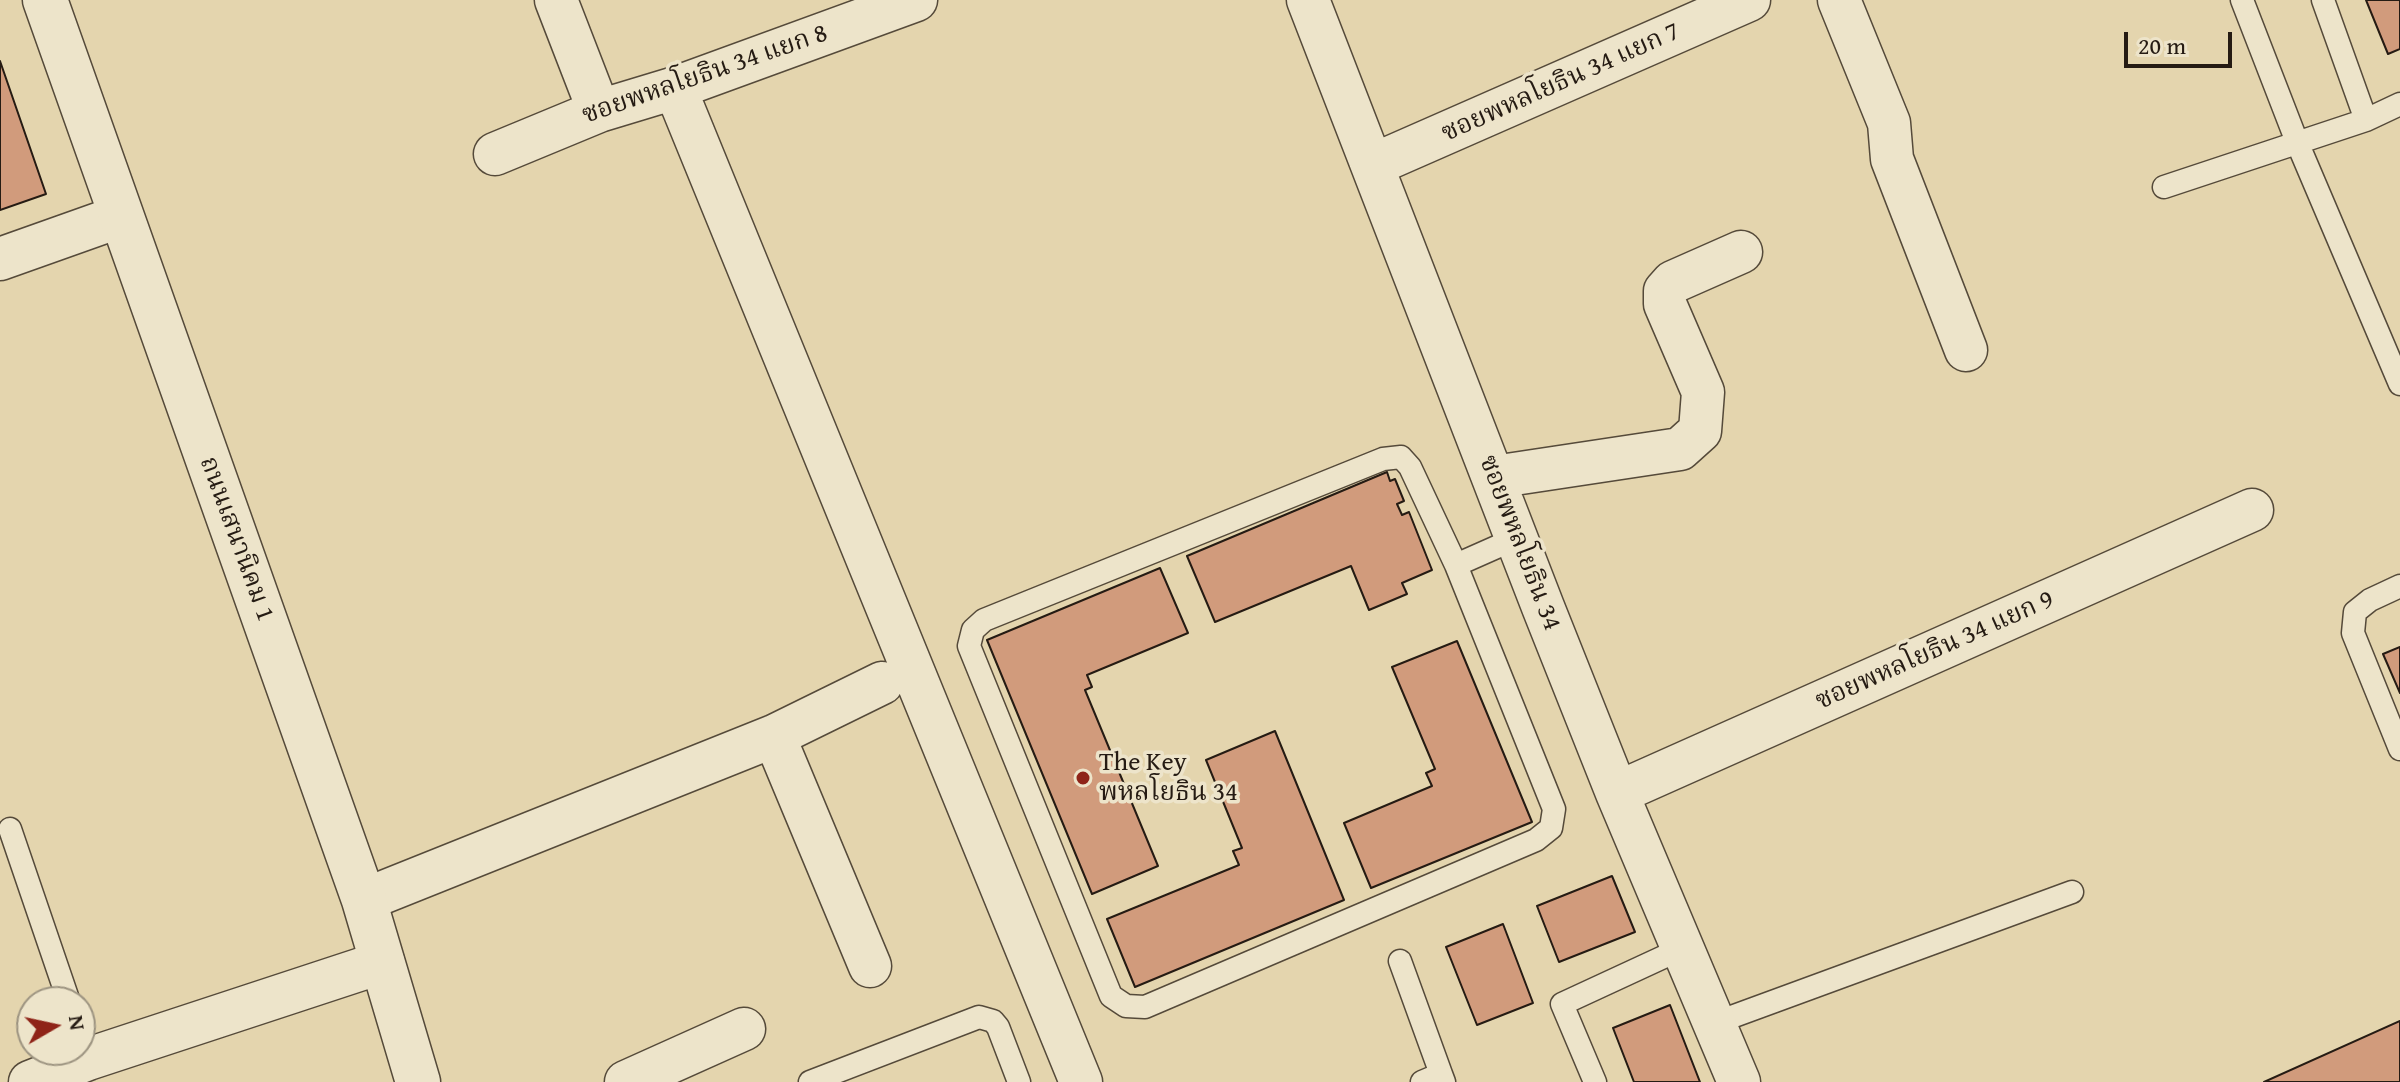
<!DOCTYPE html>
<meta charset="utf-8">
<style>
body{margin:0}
#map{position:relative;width:2400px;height:1082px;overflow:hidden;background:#e4d5ae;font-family:"Gentium Book Plus",serif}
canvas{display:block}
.north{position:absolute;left:16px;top:986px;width:80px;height:80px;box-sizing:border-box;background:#ede4ca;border:2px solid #9d9481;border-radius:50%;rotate:81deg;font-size:22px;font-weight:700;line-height:32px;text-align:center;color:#251b13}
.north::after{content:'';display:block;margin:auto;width:28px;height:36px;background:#8f2418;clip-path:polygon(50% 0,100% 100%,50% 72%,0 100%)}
.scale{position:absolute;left:2124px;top:32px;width:108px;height:36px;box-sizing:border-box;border:4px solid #251b13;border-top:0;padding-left:10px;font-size:24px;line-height:28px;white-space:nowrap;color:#251b13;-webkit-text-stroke:6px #ede4ca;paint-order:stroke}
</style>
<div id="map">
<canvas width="2400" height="1082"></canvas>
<div class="north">N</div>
<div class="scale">20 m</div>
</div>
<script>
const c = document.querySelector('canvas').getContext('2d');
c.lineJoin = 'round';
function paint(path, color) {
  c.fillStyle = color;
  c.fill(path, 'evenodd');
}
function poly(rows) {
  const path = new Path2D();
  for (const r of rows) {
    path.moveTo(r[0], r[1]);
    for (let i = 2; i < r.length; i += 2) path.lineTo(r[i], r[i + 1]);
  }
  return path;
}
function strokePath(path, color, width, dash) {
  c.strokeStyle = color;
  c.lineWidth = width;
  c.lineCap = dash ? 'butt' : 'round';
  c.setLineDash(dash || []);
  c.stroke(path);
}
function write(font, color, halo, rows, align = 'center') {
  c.font = font + ' "Gentium Book Plus","Noto Serif Thai",serif';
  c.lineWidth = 7;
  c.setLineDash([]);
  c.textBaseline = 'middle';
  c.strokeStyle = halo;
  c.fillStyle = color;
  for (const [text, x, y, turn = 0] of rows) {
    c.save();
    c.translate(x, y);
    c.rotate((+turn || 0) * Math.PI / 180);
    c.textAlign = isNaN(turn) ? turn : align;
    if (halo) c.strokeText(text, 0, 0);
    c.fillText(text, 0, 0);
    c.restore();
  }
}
const building = poly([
 [2366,0,2400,0,2400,49,2388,54,2366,0],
 [0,61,46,194,0,210,0,61],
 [1387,472,1390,481,1395,479,1404,501,1397,504,1402,515,1409,512,1432,570,1402,583,1407,594,1369,610,1351,566,1215,622,1187,556,1387,472],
 [1160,568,1188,633,1087,675,1092,687,1085,690,1158,866,1092,894,987,640,1160,568],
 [1457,641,1532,822,1371,888,1344,823,1432,786,1426,773,1435,769,1392,667,1457,641],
 [2400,647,2400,693,2383,654,2400,647],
 [1275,731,1344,900,1135,987,1107,919,1239,865,1233,851,1242,848,1206,760,1275,731],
 [1612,876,1635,932,1559,962,1537,906,1612,876],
 [1503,924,1533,1003,1477,1025,1446,947,1503,924],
 [1670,1005,1700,1082,1634,1082,1613,1028,1670,1005],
 [2400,1021,2400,1082,2264,1082,2400,1021]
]);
paint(building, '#d19b7c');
strokePath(building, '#251b13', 2);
const service = poly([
 [2242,0,2297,142,2400,384],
 [2323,0,2366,120,2400,104],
 [2164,187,2366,120],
 [1401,457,1410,467,1456,565,1554,809,1551,828,1536,840,1145,1007,1126,1006,1111,996,969,646,973,630,984,620,1383,459,1401,457],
 [1456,565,1517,538],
 [2400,586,2370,600,2355,612,2353,633,2400,749],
 [10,829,69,1002],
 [1400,961,1441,1074],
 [1715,1023,2072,892],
 [810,1082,979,1017,993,1021,998,1027,1019,1082],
 [1422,1082,1441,1074,1444,1082],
 [1595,1082,1562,1004,1683,948]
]);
const minor = poly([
 [556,0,599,111],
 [1308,0,1543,607,1617,793,1739,1082],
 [1839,0,1889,123,1892,159,1966,350],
 [675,88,1081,1082],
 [495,154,599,111,675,88,916,0],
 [1373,165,1749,0],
 [0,259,121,216],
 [1494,477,1680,449,1700,431,1703,392,1665,304,1665,291,1673,282,1741,252],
 [774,736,870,966],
 [1617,793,2252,510],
 [364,900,774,736,882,683],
 [30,1082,88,1059,383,962],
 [626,1082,744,1029]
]);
const tertiary = poly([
 [45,0,364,900,418,1082]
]);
strokePath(service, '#554a3a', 25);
strokePath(minor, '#554a3a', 45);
strokePath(tertiary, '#554a3a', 47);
strokePath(service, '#ede4ca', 22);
strokePath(minor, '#ede4ca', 42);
strokePath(tertiary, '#ede4ca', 44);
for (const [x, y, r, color] of [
 [1083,778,8,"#8f2418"]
]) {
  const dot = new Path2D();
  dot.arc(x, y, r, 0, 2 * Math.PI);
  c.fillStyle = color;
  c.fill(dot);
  strokePath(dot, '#ede4ca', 3);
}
write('26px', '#251b13', '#ede4ca', [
 ["ซอยพหลโยธิน 34 แยก 8",705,75,-19],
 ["ซอยพหลโยธิน 34 แยก 7",1561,83,-24],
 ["ถนนเสนานิคม 1",236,539,70],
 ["ซอยพหลโยธิน 34",1519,543,69],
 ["ซอยพหลโยธิน 34 แยก 9",1935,651,-24]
]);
write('26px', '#251b13', '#ede4ca', [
 ["The Key",1099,763],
 ["พหลโยธิน 34",1099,793]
], 'left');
</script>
